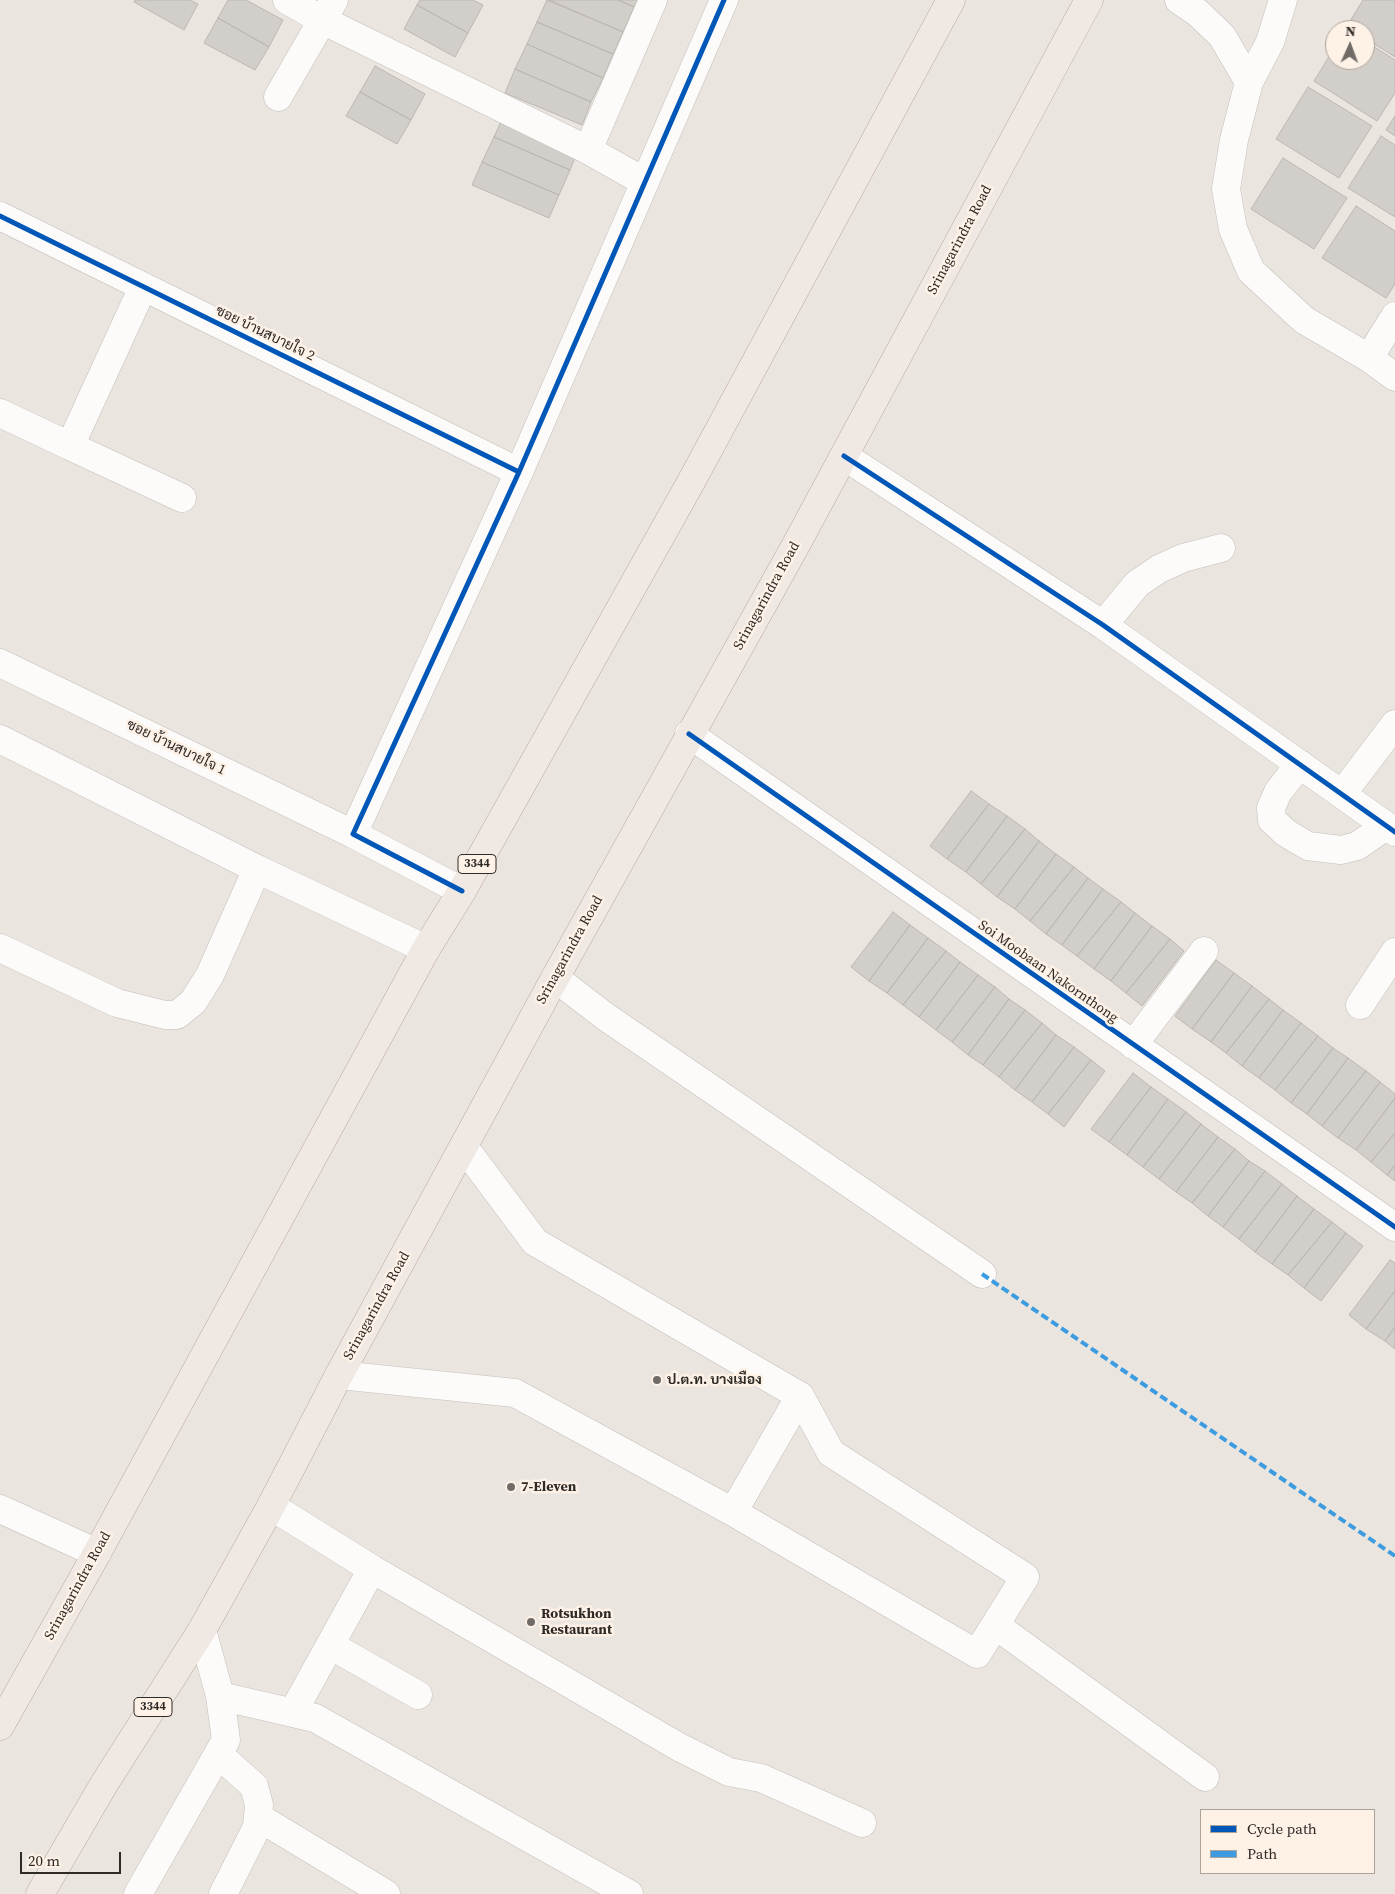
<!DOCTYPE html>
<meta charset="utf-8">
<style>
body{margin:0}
#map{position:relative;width:1395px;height:1894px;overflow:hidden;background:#ebe5df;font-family:"Source Serif 4",serif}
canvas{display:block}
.legend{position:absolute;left:1200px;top:1809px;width:175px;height:65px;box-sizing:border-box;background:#fef2e7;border:1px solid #aba29a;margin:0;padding:6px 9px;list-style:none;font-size:15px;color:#2e2a26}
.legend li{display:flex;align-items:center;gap:10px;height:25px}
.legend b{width:25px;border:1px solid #aba29a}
.north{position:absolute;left:1325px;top:20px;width:50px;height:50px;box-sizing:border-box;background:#fef2e7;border:1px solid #aba29a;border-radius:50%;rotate:2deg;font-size:14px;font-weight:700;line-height:20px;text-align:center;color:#2e2a26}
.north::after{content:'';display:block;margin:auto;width:18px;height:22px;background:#706b67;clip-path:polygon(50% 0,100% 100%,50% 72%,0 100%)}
.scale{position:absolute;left:20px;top:1852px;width:101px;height:22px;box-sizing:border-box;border:2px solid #2e2a26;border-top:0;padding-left:6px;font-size:15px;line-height:18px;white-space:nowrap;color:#2e2a26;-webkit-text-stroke:4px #fef2e7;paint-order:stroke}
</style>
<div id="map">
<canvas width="1395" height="1894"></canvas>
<ul class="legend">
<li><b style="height:6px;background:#0057b8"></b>Cycle path</li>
<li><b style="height:6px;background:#3d9ce0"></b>Path</li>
</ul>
<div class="north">N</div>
<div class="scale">20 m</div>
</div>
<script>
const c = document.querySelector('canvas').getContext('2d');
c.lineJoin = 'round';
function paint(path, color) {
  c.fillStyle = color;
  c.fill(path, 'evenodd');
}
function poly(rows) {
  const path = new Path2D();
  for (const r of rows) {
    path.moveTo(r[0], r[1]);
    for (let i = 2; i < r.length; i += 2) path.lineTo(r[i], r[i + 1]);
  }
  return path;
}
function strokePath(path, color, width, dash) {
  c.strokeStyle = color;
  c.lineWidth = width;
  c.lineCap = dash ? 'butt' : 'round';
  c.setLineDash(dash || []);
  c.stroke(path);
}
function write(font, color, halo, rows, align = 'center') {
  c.font = font + ' "Source Serif 4",Sarabun,serif';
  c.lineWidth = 5;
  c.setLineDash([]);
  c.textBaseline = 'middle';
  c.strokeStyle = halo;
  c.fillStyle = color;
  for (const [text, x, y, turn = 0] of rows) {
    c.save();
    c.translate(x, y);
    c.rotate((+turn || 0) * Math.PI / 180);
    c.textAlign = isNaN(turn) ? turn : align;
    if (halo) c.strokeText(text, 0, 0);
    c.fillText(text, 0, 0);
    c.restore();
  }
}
const building = poly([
 [135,0,190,0,198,4,184,30,134,2,135,0],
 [228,0,246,0,283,20,269,47,218,18,228,0],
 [420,0,473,0,483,5,468,33,417,5,420,0],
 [547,0,623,32,613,54,537,22,547,0],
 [549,0,618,0,634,7,623,32,549,0],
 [618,0,638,0,634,7,618,0],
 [1363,0,1395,0,1395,57,1365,38,1365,30,1353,30,1347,26,1363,0],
 [417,5,468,33,455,57,404,29,417,5],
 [218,18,269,47,255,70,204,43,218,18],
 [537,22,613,54,603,78,527,44,537,22],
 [1365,41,1395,60,1395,93,1377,121,1314,81,1335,47,1335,60,1365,60,1365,41],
 [527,44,603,78,591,102,515,69,527,44],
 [375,66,425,94,411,120,360,92,375,66],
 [515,69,591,102,582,125,505,93,515,69],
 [1308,87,1372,126,1339,178,1276,139,1308,87],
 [360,92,411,120,397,144,346,116,360,92],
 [504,115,579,148,570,170,494,137,504,115],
 [1395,116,1395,136,1386,130,1395,116],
 [1381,136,1395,145,1395,217,1348,188,1381,136],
 [494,137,570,170,559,195,482,162,494,137],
 [1283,158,1347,198,1314,249,1251,209,1283,158],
 [482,162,559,195,549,218,472,185,482,162],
 [1356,206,1395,231,1395,284,1386,298,1322,258,1356,206],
 [971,791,989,804,947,859,930,846,971,791],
 [989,804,1007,816,966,872,947,859,989,804],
 [1007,816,1025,829,981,884,966,872,1007,816],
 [1025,829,1039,841,997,897,981,884,1025,829],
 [1039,841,1056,854,1015,909,997,897,1039,841],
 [1056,854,1074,867,1030,921,1015,909,1056,854],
 [1074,867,1088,878,1046,934,1030,921,1074,867],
 [1088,878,1103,889,1062,945,1046,934,1088,878],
 [1103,889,1121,902,1077,956,1062,945,1103,889],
 [1121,902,1135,913,1094,969,1077,956,1121,902],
 [893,912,910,925,869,981,851,967,893,912],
 [1135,913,1152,926,1111,981,1094,969,1135,913],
 [910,925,928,938,887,993,869,981,910,925],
 [1152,926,1170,939,1126,993,1111,981,1152,926],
 [928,938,946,951,903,1005,887,993,928,938],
 [1170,939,1184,951,1142,1006,1126,993,1170,939],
 [946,951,960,962,919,1017,903,1005,946,951],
 [1216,960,1234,973,1192,1029,1175,1016,1216,960],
 [960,962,978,975,936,1030,919,1017,960,962],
 [1234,973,1252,986,1211,1042,1192,1029,1234,973],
 [978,975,995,987,952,1042,936,1030,978,975],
 [1252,986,1269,999,1226,1053,1211,1042,1252,986],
 [995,987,1009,999,968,1055,952,1042,995,987],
 [1009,999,1025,1010,983,1065,968,1055,1009,999],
 [1269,999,1283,1010,1242,1066,1226,1053,1269,999],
 [1025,1010,1042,1023,999,1077,983,1065,1025,1010],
 [1283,1010,1301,1023,1259,1078,1242,1066,1283,1010],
 [1042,1023,1056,1035,1015,1090,999,1077,1042,1023],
 [1301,1023,1318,1036,1275,1090,1259,1078,1301,1023],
 [1056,1035,1074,1047,1032,1102,1015,1090,1056,1035],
 [1318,1036,1333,1048,1291,1103,1275,1090,1318,1036],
 [1074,1047,1091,1060,1048,1114,1032,1102,1074,1047],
 [1333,1048,1348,1058,1307,1114,1291,1103,1333,1048],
 [1348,1058,1366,1071,1322,1126,1307,1114,1348,1058],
 [1091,1060,1105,1071,1064,1127,1048,1114,1091,1060],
 [1366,1071,1380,1082,1338,1138,1322,1126,1366,1071],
 [1133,1073,1151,1087,1109,1142,1091,1129,1133,1073],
 [1380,1082,1395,1094,1395,1098,1356,1150,1338,1138,1380,1082],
 [1151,1087,1168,1099,1127,1155,1109,1142,1151,1087],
 [1395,1098,1395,1133,1371,1162,1356,1150,1395,1098],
 [1168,1099,1186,1112,1143,1167,1127,1155,1168,1099],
 [1186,1112,1201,1124,1159,1179,1143,1167,1186,1112],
 [1201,1124,1218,1137,1176,1192,1159,1179,1201,1124],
 [1395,1133,1395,1165,1387,1175,1371,1162,1395,1133],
 [1218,1137,1235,1149,1192,1203,1176,1192,1218,1137],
 [1235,1149,1249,1161,1208,1216,1192,1203,1235,1149],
 [1249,1161,1265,1171,1223,1227,1208,1216,1249,1161],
 [1395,1165,1395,1181,1387,1175,1395,1165],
 [1265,1171,1282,1184,1239,1239,1223,1227,1265,1171],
 [1282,1184,1297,1196,1255,1252,1239,1239,1282,1184],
 [1297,1196,1314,1209,1272,1264,1255,1252,1297,1196],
 [1314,1209,1332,1222,1288,1275,1272,1264,1314,1209],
 [1332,1222,1346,1233,1304,1288,1288,1275,1332,1222],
 [1346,1233,1363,1246,1321,1301,1304,1288,1346,1233],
 [1390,1260,1395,1263,1395,1291,1366,1329,1349,1315,1390,1260],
 [1395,1291,1395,1327,1385,1341,1366,1329,1395,1291],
 [1395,1327,1395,1349,1385,1341,1395,1327]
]);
paint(building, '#d2cec9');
strokePath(building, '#bbb7b2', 1);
const minor = poly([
 [287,0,322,20,588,150,645,182],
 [1179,0,1198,13,1222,36,1249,82],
 [1283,0,1270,42,1249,82,1234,140,1226,189,1233,229,1251,271,1304,320,1369,358,1395,377],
 [278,97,334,0],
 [588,150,653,0],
 [0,216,519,472],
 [1369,358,1395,316],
 [0,413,70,446,143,287],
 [70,446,182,498],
 [844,456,1103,625,1395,832],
 [1103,625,1137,584,1159,569,1183,558,1221,548],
 [0,663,353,834],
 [689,734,1395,1227],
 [0,739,257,869,426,949],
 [1300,764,1278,792,1271,808,1272,820,1286,833,1308,846,1341,850,1357,846,1386,826],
 [1342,794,1395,724],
 [462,891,353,834,519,472,724,0],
 [0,948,117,1003,165,1015,177,1015,193,1002,210,975,257,869],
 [555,978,606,1017,982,1274],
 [1360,1005,1395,952],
 [1133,1045,1204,951],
 [339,1375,515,1393,733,1512,800,1396,535,1242,464,1147],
 [271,1506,372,1569,679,1747,729,1772,761,1778,862,1823],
 [0,1509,97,1553],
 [733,1512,977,1654,1025,1577,831,1453,800,1396],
 [995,1625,1205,1777],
 [330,1645,418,1695],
 [220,1696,315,1718,629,1894],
 [293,1712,372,1569],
 [218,1754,254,1786,259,1805,257,1827,223,1894],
 [258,1817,386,1894],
 [138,1894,226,1740,220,1696,202,1630]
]);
const major = poly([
 [0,1726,97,1553,426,949,462,891,691,482,951,0],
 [40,1894,104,1784,202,1630,271,1506,339,1375,555,978,797,543,1089,0]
]);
strokePath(minor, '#c4bfbb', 29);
strokePath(major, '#b9a99f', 29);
strokePath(minor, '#fcfbfa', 28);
strokePath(major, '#f0e8e3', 28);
strokePath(poly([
 [982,1274,1395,1556]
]), '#3d9ce0', 4, [8, 4]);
strokePath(poly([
 [0,216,519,472],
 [844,456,1103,625,1395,832],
 [689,734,1395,1227],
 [462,891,353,834,519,472,724,0]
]), '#0057b8', 5);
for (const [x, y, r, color] of [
 [657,1380,5,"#706b67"],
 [511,1487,5,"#706b67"],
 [531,1622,5,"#706b67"]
]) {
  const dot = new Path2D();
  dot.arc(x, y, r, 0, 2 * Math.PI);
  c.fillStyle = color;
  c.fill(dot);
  strokePath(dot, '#fef2e7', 2);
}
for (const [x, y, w] of [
 [477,864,38],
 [153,1707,38]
]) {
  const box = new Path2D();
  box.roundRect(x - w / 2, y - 9.5, w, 19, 4);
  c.fillStyle = '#fef2e7';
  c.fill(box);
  strokePath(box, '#2e2a26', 1);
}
write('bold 12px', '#2e2a26', null, [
 ["3344",477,864],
 ["3344",153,1707]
]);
write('14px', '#2e2a26', '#fef2e7', [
 ["Srinagarindra Road",960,240,-62],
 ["ซอย บ้านสบายใจ 2",265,334,26],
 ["Srinagarindra Road",767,596,-61],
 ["ซอย บ้านสบายใจ 1",176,748,26],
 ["Srinagarindra Road",570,950,-61],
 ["Soi Moobaan Nakornthong",1048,972,35],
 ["Srinagarindra Road",377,1306,-61],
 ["Srinagarindra Road",78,1586,-61]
]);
write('bold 14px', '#2e2a26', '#fef2e7', [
 ["ป.ต.ท. บางเมือง",667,1380],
 ["7-Eleven",521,1487],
 ["Rotsukhon",541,1614],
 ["Restaurant",541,1630]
], 'left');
</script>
